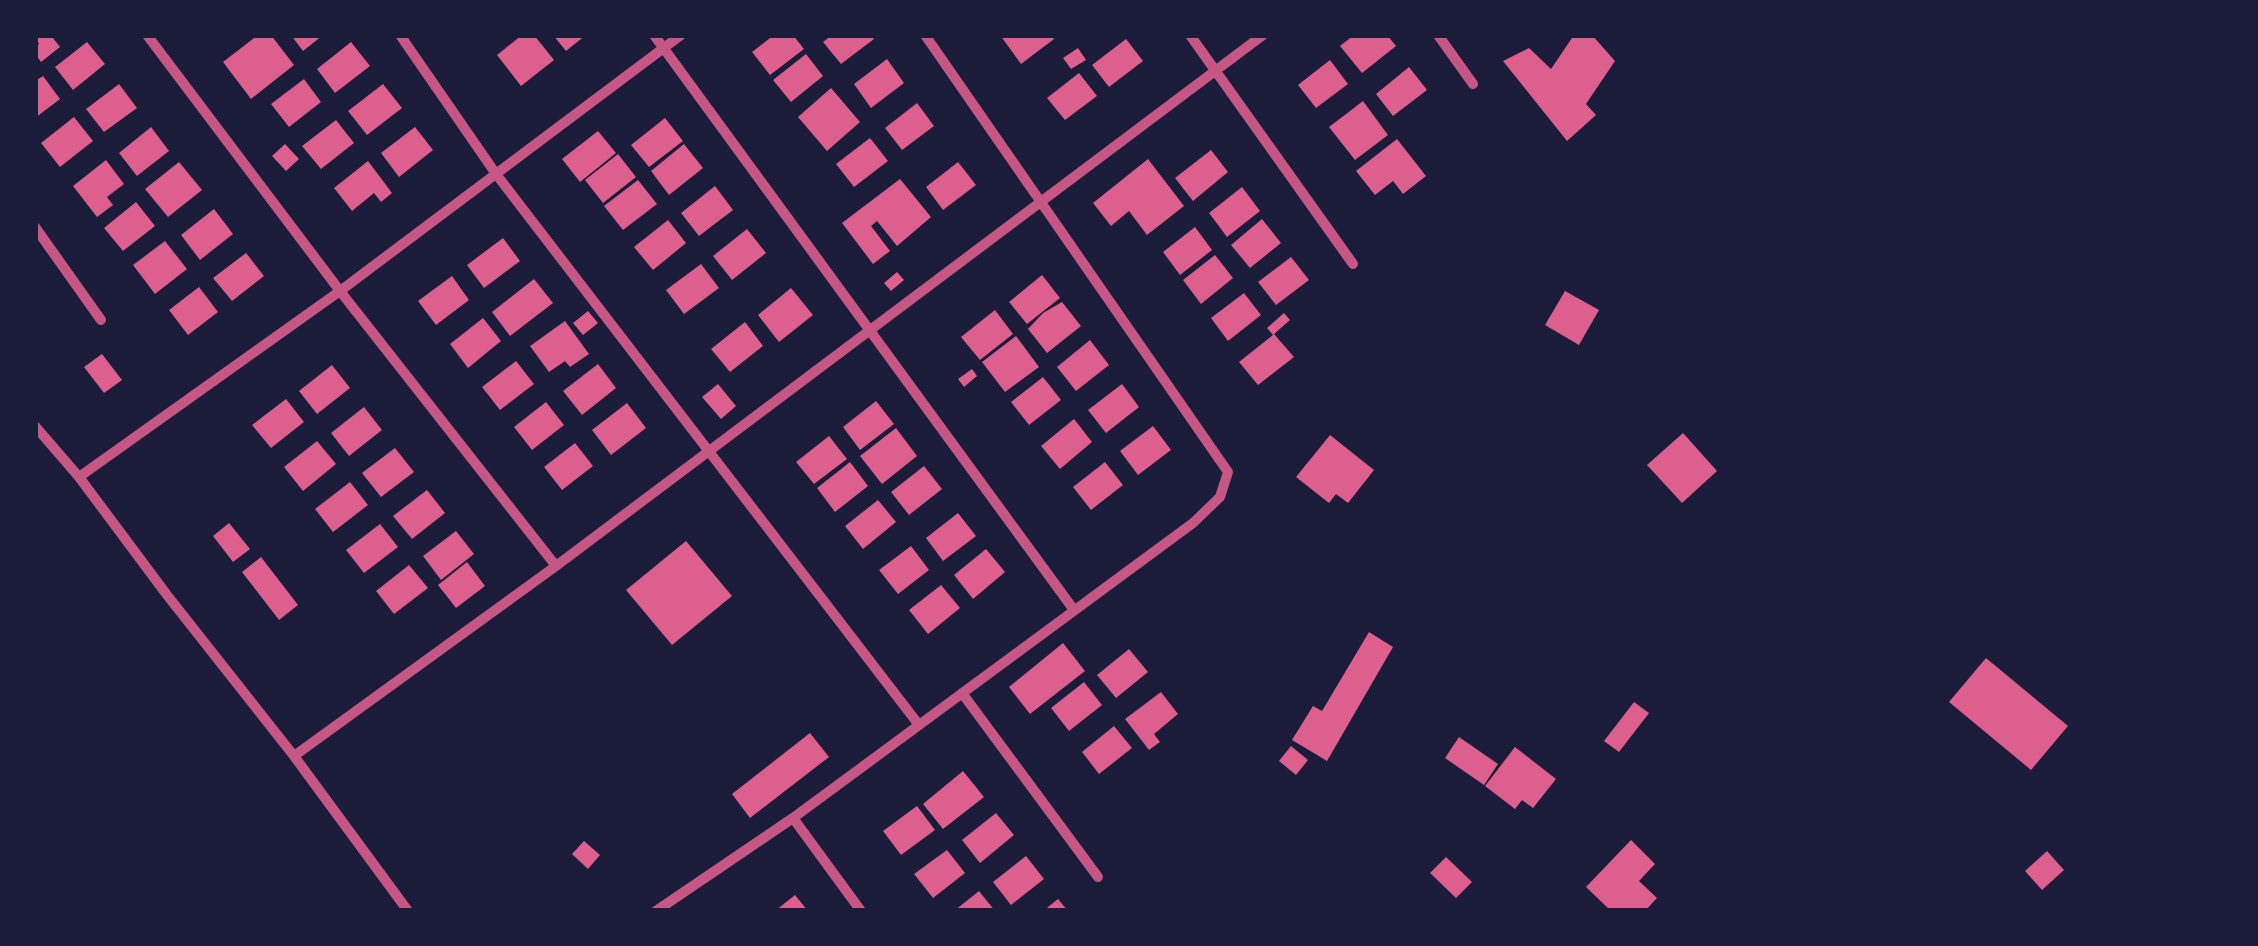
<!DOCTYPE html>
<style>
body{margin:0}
#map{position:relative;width:2258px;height:946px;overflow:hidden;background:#1b1b3a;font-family:"Work Sans",sans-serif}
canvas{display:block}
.frame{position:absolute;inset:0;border:38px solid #1b1b3a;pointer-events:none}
</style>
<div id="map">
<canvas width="2258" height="946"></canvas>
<div class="frame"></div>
</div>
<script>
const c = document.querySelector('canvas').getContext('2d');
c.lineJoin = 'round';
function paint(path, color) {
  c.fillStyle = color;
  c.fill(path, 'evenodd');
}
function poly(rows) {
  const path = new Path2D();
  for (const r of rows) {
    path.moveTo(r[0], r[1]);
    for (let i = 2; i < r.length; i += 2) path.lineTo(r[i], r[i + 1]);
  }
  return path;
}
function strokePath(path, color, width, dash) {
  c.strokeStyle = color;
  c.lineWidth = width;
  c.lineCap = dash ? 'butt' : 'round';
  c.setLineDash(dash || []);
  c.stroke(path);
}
paint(poly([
 [35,35,57,35,53,38,60,47,41,62,35,54,35,47,39,44],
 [258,35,271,35,294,65,251,99,223,62],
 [291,35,323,35,303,51],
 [522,35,534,35,554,60,521,86,497,55],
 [553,35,586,35,566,51],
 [774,35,793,35,804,49,770,75,752,52],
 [832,35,871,35,874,39,841,64,823,42],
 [1000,35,1051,35,1054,39,1021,64],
 [1354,35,1387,35,1396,46,1362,73,1340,46],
 [1574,35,1592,35,1615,61,1586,104,1596,115,1567,141,1503,61,1529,48,1551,69],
 [1126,39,1143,61,1109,87,1092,65],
 [87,42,105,64,73,90,55,67],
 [351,42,370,66,335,93,317,69],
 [1078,48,1086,60,1071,69,1063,58],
 [806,54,823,76,791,102,773,80],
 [887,59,904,83,871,108,854,84],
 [1330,60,1348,84,1316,108,1298,85],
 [1409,67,1427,90,1393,116,1376,94],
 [1079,73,1097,96,1065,120,1047,98],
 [43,76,60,99,35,118,35,81],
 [304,79,321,102,289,127,271,104],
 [119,84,137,108,104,132,86,109],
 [383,84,402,108,367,135,348,111],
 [831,88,860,122,827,151,798,117],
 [1363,101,1388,135,1355,160,1329,127],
 [917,103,934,126,902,150,885,128],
 [74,117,93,141,60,167,41,143],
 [665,118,683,141,649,167,631,145],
 [336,120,354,143,321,169,302,146],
 [151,127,169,151,137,176,119,153],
 [415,127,433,150,399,177,381,153],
 [598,131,616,153,580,182,562,159],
 [870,138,888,161,854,187,836,164],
 [1397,139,1426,176,1403,194,1393,181,1375,195,1356,171],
 [285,144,299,159,286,171,272,156],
 [684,144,703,168,669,195,651,171],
 [1211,150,1228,172,1193,201,1175,178],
 [618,154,636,177,603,203,585,180],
 [1148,159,1184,206,1147,235,1129,211,1111,226,1093,203],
 [106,160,124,184,107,197,113,205,97,217,73,186],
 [368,161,392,193,381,202,374,193,352,211,334,188],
 [179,162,202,190,168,217,145,189],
 [958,162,976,185,943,210,926,187],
 [900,179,931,217,897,246,877,221,871,226,890,251,873,264,842,223],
 [638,180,657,204,623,230,604,206],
 [715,186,733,210,699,236,681,213],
 [1242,187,1260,211,1227,237,1209,213],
 [136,202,155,226,123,251,104,228],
 [214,209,233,234,200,260,181,235],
 [1262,219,1281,243,1250,268,1231,245],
 [668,220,686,243,653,270,634,247],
 [1195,227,1212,250,1180,275,1163,252],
 [747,229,766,253,732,280,713,256],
 [503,238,520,261,484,288,467,265],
 [165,241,187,269,155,294,133,265],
 [246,253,264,276,232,301,213,278],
 [1215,255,1233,278,1201,304,1183,280],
 [1291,257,1309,280,1276,305,1258,282],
 [701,264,719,288,684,314,666,290],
 [897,272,904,280,891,291,884,283],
 [1042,275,1060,298,1027,324,1009,302],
 [452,276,469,300,436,325,418,301],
 [534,279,553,303,510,336,492,312],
 [199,287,218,312,188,335,169,310],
 [791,288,813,315,779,342,758,315],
 [1565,291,1599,310,1579,345,1545,325],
 [1244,293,1261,315,1228,341,1211,318],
 [1062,302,1081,326,1047,353,1028,329,1043,313],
 [995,310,1013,334,980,360,961,337],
 [588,311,598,323,583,335,573,323],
 [1284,313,1290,320,1274,334,1294,357,1258,385,1239,362,1273,335,1267,328],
 [483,318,501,341,468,368,450,344],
 [565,321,589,354,570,367,565,361,549,372,530,346],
 [745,322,763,346,730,372,711,349],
 [1016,336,1039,367,1005,392,982,362],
 [1090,340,1109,365,1076,391,1057,367],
 [102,354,122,380,104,393,84,367],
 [516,361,534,384,500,410,482,387],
 [598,364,616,388,582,415,563,391],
 [332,365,350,388,317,414,299,391],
 [972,369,977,376,964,387,958,379],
 [1043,377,1061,400,1029,425,1011,402],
 [718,384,736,406,721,419,702,397],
 [1122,384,1139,407,1106,433,1088,410],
 [286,399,304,422,271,448,252,425],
 [876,401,894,424,860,450,843,427],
 [546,402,564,425,532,450,514,427],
 [627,403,646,428,611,455,592,430],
 [364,407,382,430,349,456,331,433],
 [1074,419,1092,442,1060,469,1041,446],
 [1153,426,1171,450,1138,475,1120,451],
 [896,428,917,456,882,484,860,456],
 [1683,433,1717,471,1682,503,1647,465],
 [1330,435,1374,470,1348,503,1336,494,1329,503,1296,477],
 [829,436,847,459,814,484,796,462],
 [317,441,336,464,303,491,284,467],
 [575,443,593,466,562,490,544,467],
 [395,448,414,472,381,497,362,473],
 [850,462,868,486,835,512,817,488],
 [1105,462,1123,485,1091,510,1073,487],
 [924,466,942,489,909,515,891,492],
 [350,482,368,505,333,532,315,509],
 [427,490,445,513,412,539,393,516],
 [878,500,896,522,863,549,845,526],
 [958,513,976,536,943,561,926,538],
 [229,523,250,549,233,562,213,536],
 [380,524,398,547,364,573,346,550],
 [456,531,474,554,441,580,423,556],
 [686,541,732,596,672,645,626,590],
 [911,546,929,570,898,594,879,570],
 [986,549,1005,572,973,599,954,575],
 [261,557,298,605,279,620,242,572],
 [467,562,485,586,456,608,438,585],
 [409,565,428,588,394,614,376,591],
 [941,585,960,608,928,634,909,610],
 [1369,632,1393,647,1327,761,1292,740,1313,706,1322,711],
 [1063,643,1085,671,1030,714,1009,687],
 [1129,649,1148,672,1116,698,1097,675],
 [1986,658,2068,726,2031,770,1949,702],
 [1084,682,1102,705,1069,731,1051,708],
 [1161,692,1178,714,1154,734,1160,742,1149,750,1125,719],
 [1634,702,1649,713,1619,752,1604,741],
 [1114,726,1132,748,1099,774,1082,752],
 [810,733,829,757,750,818,732,794],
 [1459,737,1498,764,1484,785,1445,758],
 [1291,746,1308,760,1296,775,1279,761],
 [1515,747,1556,779,1533,808,1522,800,1515,809,1485,786],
 [963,771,984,797,943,829,923,804],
 [917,806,935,830,901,855,883,831],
 [996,813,1014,835,980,863,962,840],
 [1631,840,1655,864,1639,881,1657,898,1645,911,1611,911,1586,887],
 [584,841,600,855,588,869,572,854],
 [947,850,965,873,933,898,914,874],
 [2047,851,2064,870,2042,890,2025,871],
 [1026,856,1044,879,1011,905,993,882],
 [1446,857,1472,882,1456,898,1430,873],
 [979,891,995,911,954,911],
 [795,895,808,911,775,911],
 [1058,899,1068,911,1043,911]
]), '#dd5f8e');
strokePath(poly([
 [147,35,340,291,556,566],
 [400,35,496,174,919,725],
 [654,35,1074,610],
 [1190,35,1353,264],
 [1438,35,1473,84],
 [35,227,101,320],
 [35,426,79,477,167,595,294,756,408,911],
 [79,477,340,291,681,35],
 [962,693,1098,877],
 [294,756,556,566,1263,35],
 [793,818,861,911],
 [656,911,793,818,1193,523,1220,497,1228,472,925,35]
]), '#c65784', 10);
</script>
